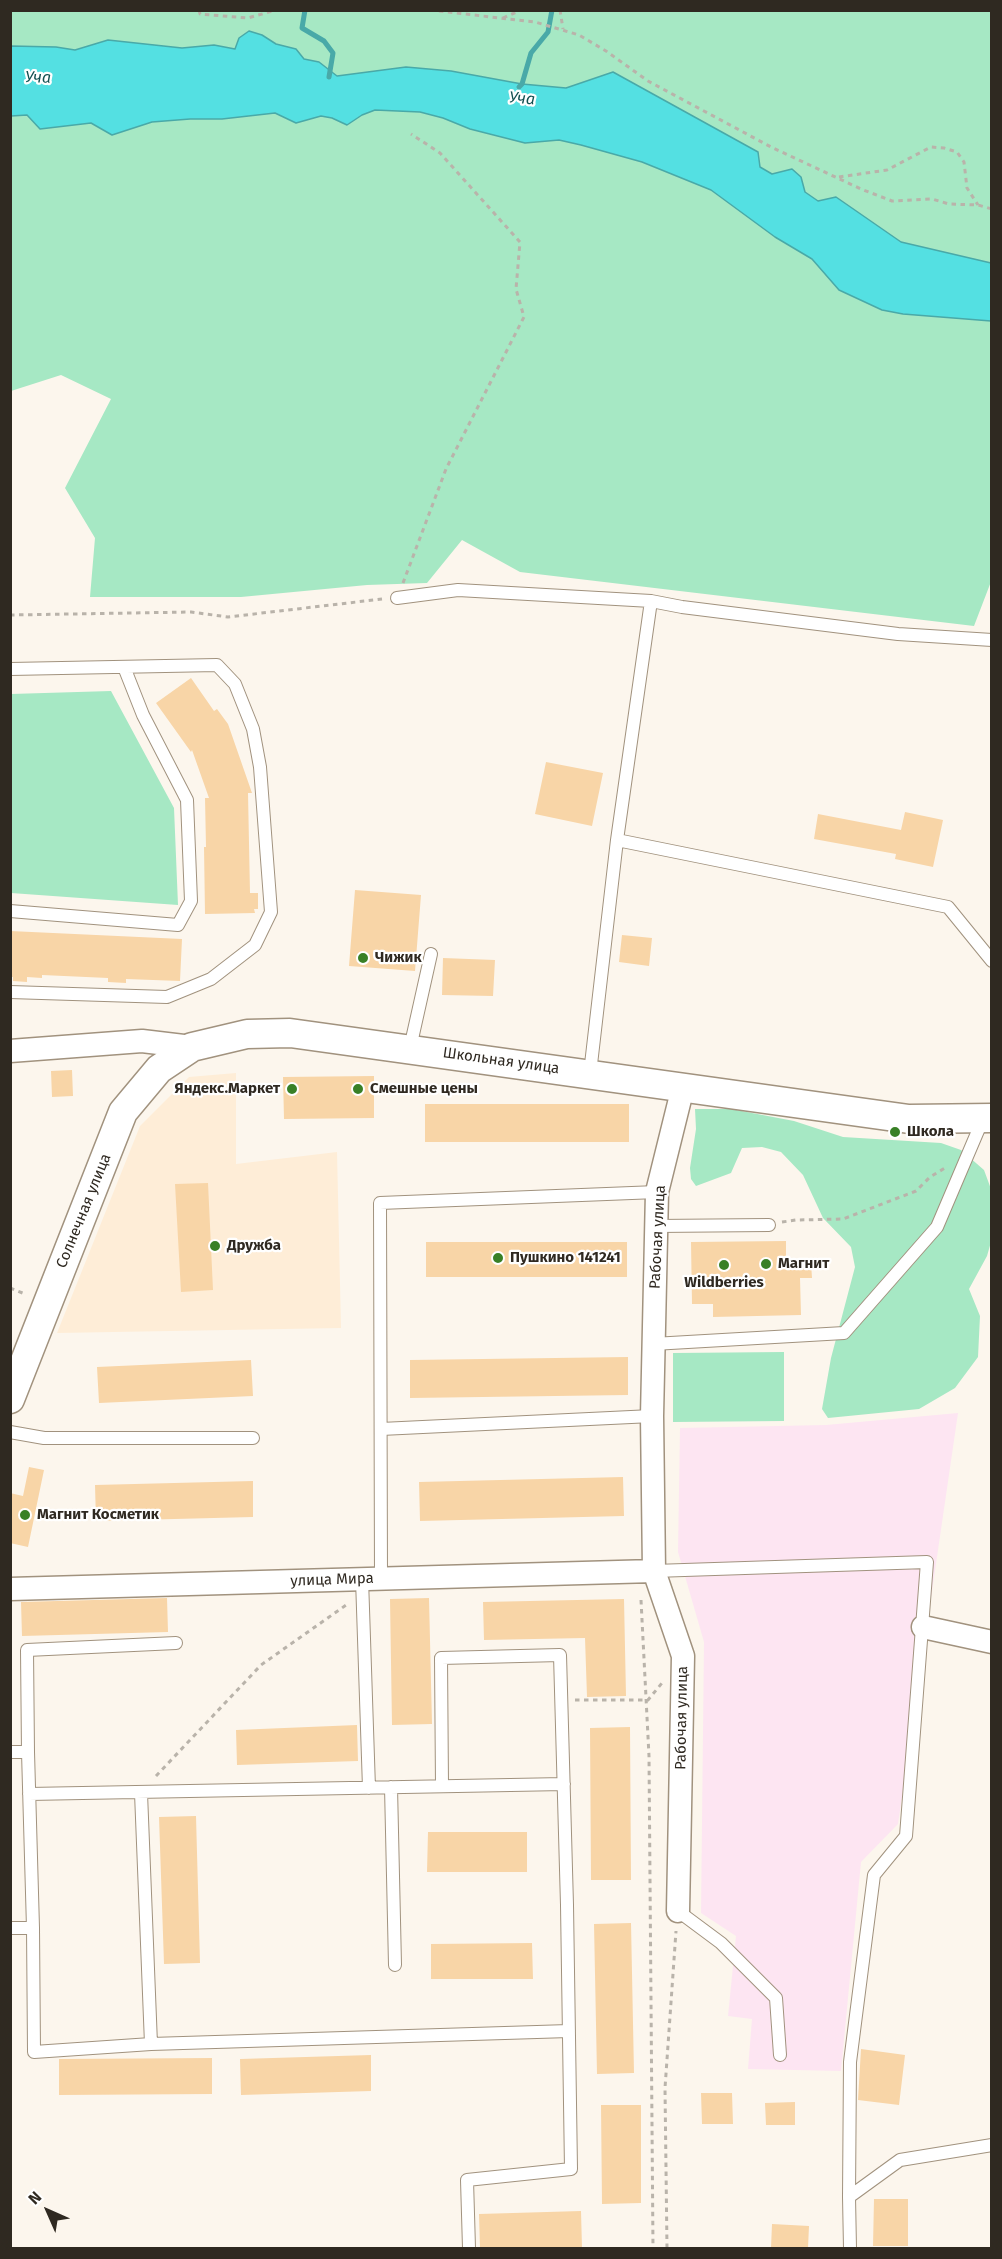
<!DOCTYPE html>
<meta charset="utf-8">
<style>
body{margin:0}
#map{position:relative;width:1002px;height:2259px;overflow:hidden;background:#fcf6ed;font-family:"Fira Sans",sans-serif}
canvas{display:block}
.frame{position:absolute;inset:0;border:12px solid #2f2921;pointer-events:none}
.north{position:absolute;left:18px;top:2181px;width:60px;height:60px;-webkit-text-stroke:4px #fff;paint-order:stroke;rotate:315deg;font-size:16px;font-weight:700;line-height:24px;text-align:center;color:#2f2921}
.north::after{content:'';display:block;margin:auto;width:21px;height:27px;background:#2f2921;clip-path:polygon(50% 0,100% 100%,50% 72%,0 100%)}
</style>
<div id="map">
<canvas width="1002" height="2259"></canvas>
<div class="frame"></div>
<div class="north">N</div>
</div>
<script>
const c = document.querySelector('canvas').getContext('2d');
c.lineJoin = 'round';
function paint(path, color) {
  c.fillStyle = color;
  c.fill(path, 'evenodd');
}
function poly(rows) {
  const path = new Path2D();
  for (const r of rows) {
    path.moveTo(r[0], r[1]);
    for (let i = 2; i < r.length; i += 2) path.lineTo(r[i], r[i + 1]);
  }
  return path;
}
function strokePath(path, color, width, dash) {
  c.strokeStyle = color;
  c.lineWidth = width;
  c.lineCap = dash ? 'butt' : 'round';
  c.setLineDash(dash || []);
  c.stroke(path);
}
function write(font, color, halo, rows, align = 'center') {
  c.font = font + ' "Fira Sans",sans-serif';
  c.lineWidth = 4.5;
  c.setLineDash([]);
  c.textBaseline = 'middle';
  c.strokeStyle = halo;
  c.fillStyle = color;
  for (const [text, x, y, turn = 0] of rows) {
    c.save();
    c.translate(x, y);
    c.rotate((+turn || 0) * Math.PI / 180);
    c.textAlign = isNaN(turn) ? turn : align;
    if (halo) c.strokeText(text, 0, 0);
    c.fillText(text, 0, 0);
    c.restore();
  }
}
paint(poly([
 [958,1413,898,1824,861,1862,841,2071,748,2069,752,2019,728,2016,736,1936,701,1913,704,1642,678,1552,680,1428,826,1425]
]), '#fde5f2');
paint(poly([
 [236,1073,236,1164,337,1152,341,1328,57,1333,140,1126,189,1077]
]), '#feedd7');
paint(poly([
 [11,11,991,11,992,579,974,626,520,572,462,540,427,583,367,585,241,597,90,597,95,538,65,488,111,399,61,375,11,391],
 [111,691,174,808,178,905,11,893,11,694],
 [695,1109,731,1109,794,1121,843,1137,941,1143,961,1150,984,1170,991,1189,991,1242,987,1256,969,1289,980,1316,978,1357,955,1388,919,1409,828,1418,822,1409,831,1358,855,1267,851,1247,823,1218,803,1175,781,1152,762,1147,742,1148,731,1173,696,1186,691,1179,690,1168,696,1129],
 [784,1352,784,1421,673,1422,673,1353]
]), '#a6e8c4');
const water = poly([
 [249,31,262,35,276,44,296,49,304,59,319,62,337,76,406,67,451,71,522,84,566,88,613,72,758,152,760,167,772,174,792,169,801,177,805,192,818,201,836,197,901,242,991,263,991,321,903,314,882,310,839,290,812,259,775,237,711,190,642,162,581,145,559,140,525,143,470,129,443,118,420,112,375,110,362,115,347,125,332,118,321,116,296,123,275,113,222,119,190,119,152,122,112,135,91,123,40,129,27,115,11,116,11,46,56,47,75,50,108,40,182,48,214,45,235,49,239,38,249,31]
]);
paint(water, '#54e0e2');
strokePath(water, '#49a9a8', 1.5);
strokePath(poly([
 [305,10,302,28,324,41,333,53,329,77],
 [519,87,522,84,531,53,548,32,552,10]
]), '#49a9a8', 5);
paint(poly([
 [191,678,214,711,217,709,228,724,252,793,248,793,250,893,258,893,258,909,254,909,255,913,205,914,204,847,206,847,205,798,209,798,192,750,191,752,156,703],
 [546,762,603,773,592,826,535,814],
 [905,812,943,820,933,867,895,859,896,854,814,839,818,814,901,830],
 [355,890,421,895,415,971,349,966],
 [10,931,182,939,180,981,126,979,126,983,108,982,108,978,42,975,42,978,27,977,27,982,13,981,13,977,10,977],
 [622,935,652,938,649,966,619,962],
 [443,958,495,960,493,996,442,995],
 [72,1070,73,1096,52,1097,51,1071],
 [374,1076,374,1118,284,1119,283,1077],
 [425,1104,629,1104,629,1142,425,1142],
 [208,1183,213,1290,181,1292,175,1184],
 [786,1241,786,1260,811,1263,812,1278,800,1278,801,1315,713,1317,713,1304,692,1304,691,1242],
 [426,1242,627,1242,627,1277,426,1277],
 [628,1357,628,1395,410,1398,410,1360],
 [251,1360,253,1396,99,1403,97,1367],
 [29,1467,44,1470,28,1547,10,1543,10,1493,23,1496],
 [623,1477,624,1516,420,1521,419,1482],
 [253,1481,253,1517,96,1521,95,1485],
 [167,1598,168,1632,22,1636,21,1602],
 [429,1598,432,1724,392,1725,390,1599],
 [624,1599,626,1696,587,1697,585,1638,484,1640,483,1602],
 [357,1725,358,1761,237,1765,236,1730],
 [630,1727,631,1880,591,1880,590,1728],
 [196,1816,200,1963,164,1964,159,1817],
 [428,1832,527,1832,527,1872,427,1872],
 [631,1923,634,2073,597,2074,594,1924],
 [532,1943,533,1979,431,1979,431,1944],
 [861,2049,905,2055,899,2105,858,2100],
 [371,2055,371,2091,241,2095,240,2059],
 [212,2058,212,2094,59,2095,59,2059],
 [701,2093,732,2093,733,2124,702,2124],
 [795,2102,795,2125,766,2125,765,2103],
 [601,2105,641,2105,641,2203,602,2204],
 [874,2199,908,2199,908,2246,873,2246],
 [581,2211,582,2248,480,2248,479,2214],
 [772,2224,809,2226,808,2248,771,2248]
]), '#f8d5a7');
const service = poly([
 [397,598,458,590,651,601,682,607,898,634,992,640],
 [10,669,217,665,235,684,253,729,260,767,271,912,255,945,211,979,167,997,10,992],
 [617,840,948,907,992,961],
 [10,911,178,925,191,901,187,800,143,715,124,667],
 [410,1048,431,954],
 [590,1073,617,840,651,601],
 [656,1226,769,1225],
 [653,1344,844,1333,937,1227,983,1119],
 [381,1429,652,1416],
 [10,1432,44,1438,253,1438],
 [654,1571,927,1562,906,1836,874,1875,850,2062,849,2197,850,2248],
 [362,1579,369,1788],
 [381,1579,380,1203,657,1192],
 [10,1752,28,1752,33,1928,10,1928],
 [28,1752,27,1650,176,1643],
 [442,1786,441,1658,560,1655,567,1905,571,2169,467,2180,469,2248],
 [391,1787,395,1965],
 [29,1794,564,1784],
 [678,1911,721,1943,776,1998,780,2055],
 [33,1928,34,2052,151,2044,141,1793],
 [151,2044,569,2031],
 [849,2197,900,2160,992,2145]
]);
const minor = poly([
 [10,1051,142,1041,192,1047],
 [10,1589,654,1571],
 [923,1627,992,1642],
 [678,1911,683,1656,654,1571,652,1416,657,1192,683,1087]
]);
const tertiary = poly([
 [10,1399,123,1112,159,1069,192,1047,247,1034,290,1033,909,1119,992,1118]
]);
strokePath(service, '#a1927e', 14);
strokePath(minor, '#a1927e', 25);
strokePath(tertiary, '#a1927e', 31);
strokePath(poly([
 [199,10,200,14,248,18,276,10],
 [430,10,535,22,579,35,606,51,648,81,771,147,861,189,892,201,932,199,949,204,978,205,992,209],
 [560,10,563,29],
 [503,18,521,10],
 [839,177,887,170,931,147,944,148,957,152,964,162,967,188,978,205],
 [403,583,446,469,524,317,516,289,520,242,440,153,411,134],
 [10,615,191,612,228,617,382,599],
 [782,1222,796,1220,843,1219,916,1191,930,1177,945,1168],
 [10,1288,25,1294],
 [641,1600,649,1756,653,2248],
 [575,1700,648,1700,662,1683],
 [156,1776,261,1665,349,1603],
 [667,2248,665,2088,676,1931]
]), '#b9b3aa', 3, [4.5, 4.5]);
strokePath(service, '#fff', 12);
strokePath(minor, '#fff', 22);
strokePath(tertiary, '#fff', 28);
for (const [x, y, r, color] of [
 [363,958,6,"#398026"],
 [292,1089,6,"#398026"],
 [358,1089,6,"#398026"],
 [895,1132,6,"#398026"],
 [215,1246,6,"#398026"],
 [498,1258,6,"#398026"],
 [766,1264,6,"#398026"],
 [724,1265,6,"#398026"],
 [25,1515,6,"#398026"]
]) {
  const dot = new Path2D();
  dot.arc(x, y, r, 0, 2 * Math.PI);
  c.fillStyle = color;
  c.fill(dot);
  strokePath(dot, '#fff', 2);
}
write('bold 15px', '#2f2921', '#fff', [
 ["Чижик",375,958],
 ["Яндекс.Маркет",280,1089,"right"],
 ["Смешные цены",370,1089],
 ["Школа",907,1132],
 ["Дружба",227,1246],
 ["Пушкино 141241",510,1258],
 ["Магнит",778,1264],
 ["Wildberries",724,1283,"center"],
 ["Магнит Косметик",37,1515]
], 'left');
write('15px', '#2f2921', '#fff', [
 ["Школьная улица",501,1061,8],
 ["Солнечная улица",84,1211,-68],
 ["Рабочая улица",658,1237,-87],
 ["улица Мира",332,1580,-2],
 ["Рабочая улица",682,1718,-89]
]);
write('italic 16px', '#135051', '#fff', [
 ["Уча",38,78,2],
 ["Уча",522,99,5]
]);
</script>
